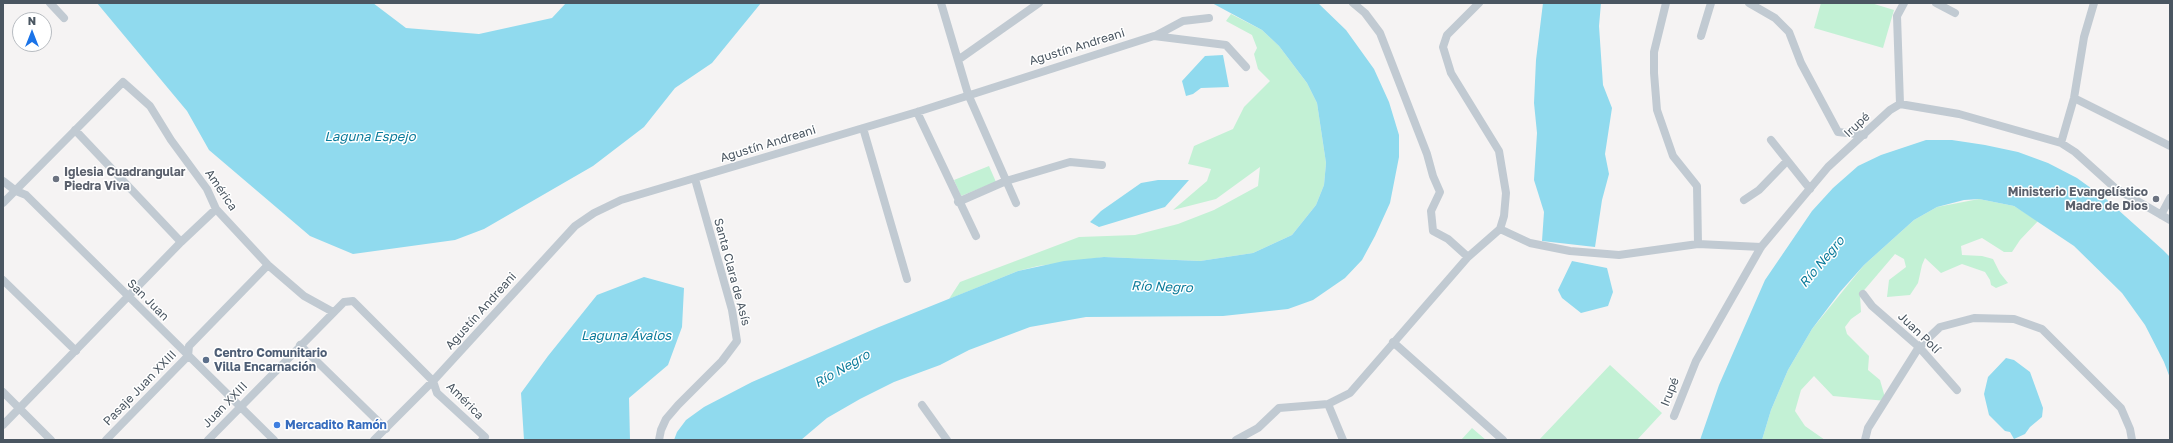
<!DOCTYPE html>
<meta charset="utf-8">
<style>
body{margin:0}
#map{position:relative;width:2173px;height:443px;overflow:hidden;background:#f5f3f3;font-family:"Golos Text",sans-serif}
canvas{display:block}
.frame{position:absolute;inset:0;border:4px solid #4a5661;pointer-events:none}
.north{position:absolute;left:12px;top:12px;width:40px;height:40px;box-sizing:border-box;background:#fff;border:1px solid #b7bbc0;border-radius:50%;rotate:0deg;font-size:11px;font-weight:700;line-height:16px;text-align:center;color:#4a5661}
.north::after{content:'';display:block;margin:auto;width:14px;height:18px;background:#1a73e8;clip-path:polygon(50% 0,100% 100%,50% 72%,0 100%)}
</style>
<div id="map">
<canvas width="2173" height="443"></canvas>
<div class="frame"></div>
<div class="north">N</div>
</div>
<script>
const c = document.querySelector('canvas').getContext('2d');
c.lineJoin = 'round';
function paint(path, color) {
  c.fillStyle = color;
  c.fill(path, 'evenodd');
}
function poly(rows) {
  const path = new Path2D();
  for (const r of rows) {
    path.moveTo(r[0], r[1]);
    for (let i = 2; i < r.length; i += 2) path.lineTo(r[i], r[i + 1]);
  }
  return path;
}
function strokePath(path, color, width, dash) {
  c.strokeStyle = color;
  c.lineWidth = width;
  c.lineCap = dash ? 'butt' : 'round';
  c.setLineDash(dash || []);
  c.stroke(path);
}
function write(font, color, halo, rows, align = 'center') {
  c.font = font + ' "Golos Text",sans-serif';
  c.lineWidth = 3;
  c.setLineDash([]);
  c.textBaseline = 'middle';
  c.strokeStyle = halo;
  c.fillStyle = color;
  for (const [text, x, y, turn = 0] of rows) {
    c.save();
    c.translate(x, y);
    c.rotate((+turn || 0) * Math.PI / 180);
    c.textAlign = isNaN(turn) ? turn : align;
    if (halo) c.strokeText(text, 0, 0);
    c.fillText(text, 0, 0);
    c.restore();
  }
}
paint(poly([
 [1821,3,1871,3,1894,10,1883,48,1814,28],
 [1231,14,1262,30,1279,46,1307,83,1317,103,1326,163,1324,185,1316,205,1292,235,1253,253,1200,261,1104,257,1038,266,1018,271,949,299,960,282,1079,237,1135,235,1178,224,1214,210,1258,186,1260,167,1216,199,1173,210,1207,181,1211,169,1188,164,1194,146,1233,129,1244,107,1270,81,1258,69,1254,54,1257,48,1252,35,1226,21],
 [989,166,996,182,961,196,954,180],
 [1979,199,2014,206,2038,221,2020,240,2012,252,2004,252,1982,238,1961,246,1962,255,1982,256,1993,259,2000,273,2008,283,1996,288,1991,285,1990,280,1985,272,1962,264,1941,273,1925,258,1922,265,1918,283,1910,295,1887,297,1889,280,1906,267,1904,259,1895,254,1860,295,1861,312,1851,319,1845,327,1847,334,1869,356,1868,370,1880,380,1886,401,1833,396,1814,376,1801,390,1795,411,1805,426,1825,440,1762,440,1771,410,1788,370,1812,329,1864,265,1914,220,1937,207],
 [1610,365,1662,413,1637,440,1539,440],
 [1472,428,1486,440,1461,440]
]), '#c3f1d5');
paint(poly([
 [97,3,373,3,406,28,479,34,552,18,566,3,761,3,712,63,675,88,644,127,593,166,484,229,455,240,353,254,310,236,209,150,187,111],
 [1212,3,1318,3,1346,30,1374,69,1389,102,1399,135,1399,157,1390,203,1375,236,1362,260,1345,278,1313,300,1288,309,1223,316,1086,317,1030,327,969,350,940,365,894,382,860,399,827,418,801,440,674,440,677,432,686,420,704,407,752,382,879,327,1018,271,1064,261,1104,257,1200,261,1253,253,1292,235,1316,205,1324,185,1326,163,1317,103,1307,83,1279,46,1262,30],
 [1543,3,1601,3,1599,26,1603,85,1612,108,1605,154,1609,174,1602,200,1595,247,1542,241,1544,212,1534,180,1537,133,1534,103,1536,60],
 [1223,55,1229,87,1201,88,1193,94,1186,96,1182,81,1205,56],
 [1926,140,1952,140,1985,145,2018,152,2048,163,2077,178,2106,199,2163,250,2170,257,2170,378,2164,362,2145,325,2122,293,2074,246,2014,206,1979,199,1964,200,1937,207,1914,220,1864,265,1840,292,1812,329,1788,370,1771,410,1762,440,1700,440,1719,385,1765,280,1812,211,1833,188,1858,166,1881,155],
 [1158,180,1189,180,1165,207,1099,227,1090,222,1101,211,1141,183],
 [1572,261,1607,268,1613,292,1608,306,1581,313,1562,298,1558,290],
 [644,277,684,288,682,327,668,365,629,398,630,440,524,440,521,393,548,356,597,295],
 [2006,358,2014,360,2030,372,2043,408,2042,417,2030,427,2025,434,2014,439,2010,432,2005,431,1989,415,1984,394,1988,377]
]), '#90daee');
strokePath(poly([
 [50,3,64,18],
 [941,3,968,94,1016,203],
 [1353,3,1365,13,1380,33,1427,154,1433,176,1440,192,1431,211,1433,231,1448,239,1468,257],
 [1479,3,1447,35,1443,47,1451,73,1499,151,1506,193,1504,216,1500,229],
 [1666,3,1654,52,1654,73,1657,110,1673,156,1697,186,1698,244],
 [1749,3,1775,18,1789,32,1801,63,1838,132,1864,135],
 [1936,3,1955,13],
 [1155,36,1183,21,1209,18],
 [1701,36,1711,3],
 [958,60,1039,3],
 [2074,98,2170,146],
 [1900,104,1897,16,1904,3],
 [917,112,976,236],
 [863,128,907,279],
 [75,130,181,242],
 [1771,140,1810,189],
 [2061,143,2074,98,2084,37,2094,3],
 [3,181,16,191,26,195,274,440],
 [1744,200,1759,190,1787,161],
 [958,202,1006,181,1070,162,1102,165],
 [3,203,123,82,150,106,171,140,207,189,216,209,268,265,304,296,333,312],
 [2161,215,2170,198],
 [3,280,76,351],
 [1863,294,1872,306,1919,347,1957,390],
 [1393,342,1503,440],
 [300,345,386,429],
 [3,392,51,440],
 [1328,404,1343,440],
 [922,405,947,440],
 [1674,416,1696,361,1761,247,1828,167,1890,110,1900,104,1959,114,2061,143,2075,152,2115,188,2170,220],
 [3,425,181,242,216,209],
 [106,440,188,356,189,346,268,265],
 [208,440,344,302,353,301,433,381,437,393,485,437,482,440],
 [374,440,433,381,575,226,594,213,621,200,917,112,1154,36,1226,45,1246,67],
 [659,440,661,430,666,419,678,405,722,361,737,341,732,310,695,179],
 [1236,440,1258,428,1279,408,1328,404,1350,393,1468,257,1500,229,1530,243,1570,251,1619,255,1698,244,1761,247],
 [1865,440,1868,428,1919,347,1940,327,1974,318,2014,319,2042,329,2121,408,2130,429,2132,440]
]), '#c1cad2', 8);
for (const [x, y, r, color] of [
 [56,179,4,"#6b7280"],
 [2156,199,4,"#6b7280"],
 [206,360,4,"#5c6f8a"],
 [277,425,4,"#3f7fe0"]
]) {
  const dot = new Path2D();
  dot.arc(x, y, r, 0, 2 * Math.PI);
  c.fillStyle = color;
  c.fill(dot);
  strokePath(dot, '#fff', 1.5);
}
write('12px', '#4a5661', '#fff', [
 ["Agustín Andreani",1077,47,-17],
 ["Irupé",1857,125,-43],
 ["Agustín Andreani",768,144,-17],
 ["América",221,190,56],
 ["Santa Clara de Asís",732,272,75],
 ["San Juan",148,300,45],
 ["Agustín Andreani",481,311,-48],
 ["Juan Polí",1919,333,44],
 ["Pasaje Juan XXIII",140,388,-46],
 ["Irupé",1670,392,-68],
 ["América",465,401,45],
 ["Juan XXIII",225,405,-46]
]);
write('bold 12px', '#5b616d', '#fff', [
 ["Iglesia Cuadrangular",64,172],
 ["Piedra Viva",64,186],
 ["Ministerio Evangelístico",2148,192,"right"],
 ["Madre de Dios",2148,206,"right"]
], 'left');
write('bold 12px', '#4e5e75', '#fff', [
 ["Centro Comunitario",214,353],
 ["Villa Encarnación",214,367]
], 'left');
write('bold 12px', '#366cbe', '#fff', [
 ["Mercadito Ramón",285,425]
], 'left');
write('italic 13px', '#0c7c9b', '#fff', [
 ["Laguna Espejo",370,137],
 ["Río Negro",1822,262,-50],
 ["Río Negro",1162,287,2],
 ["Laguna Ávalos",626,336],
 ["Río Negro",842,369,-30]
]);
</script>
